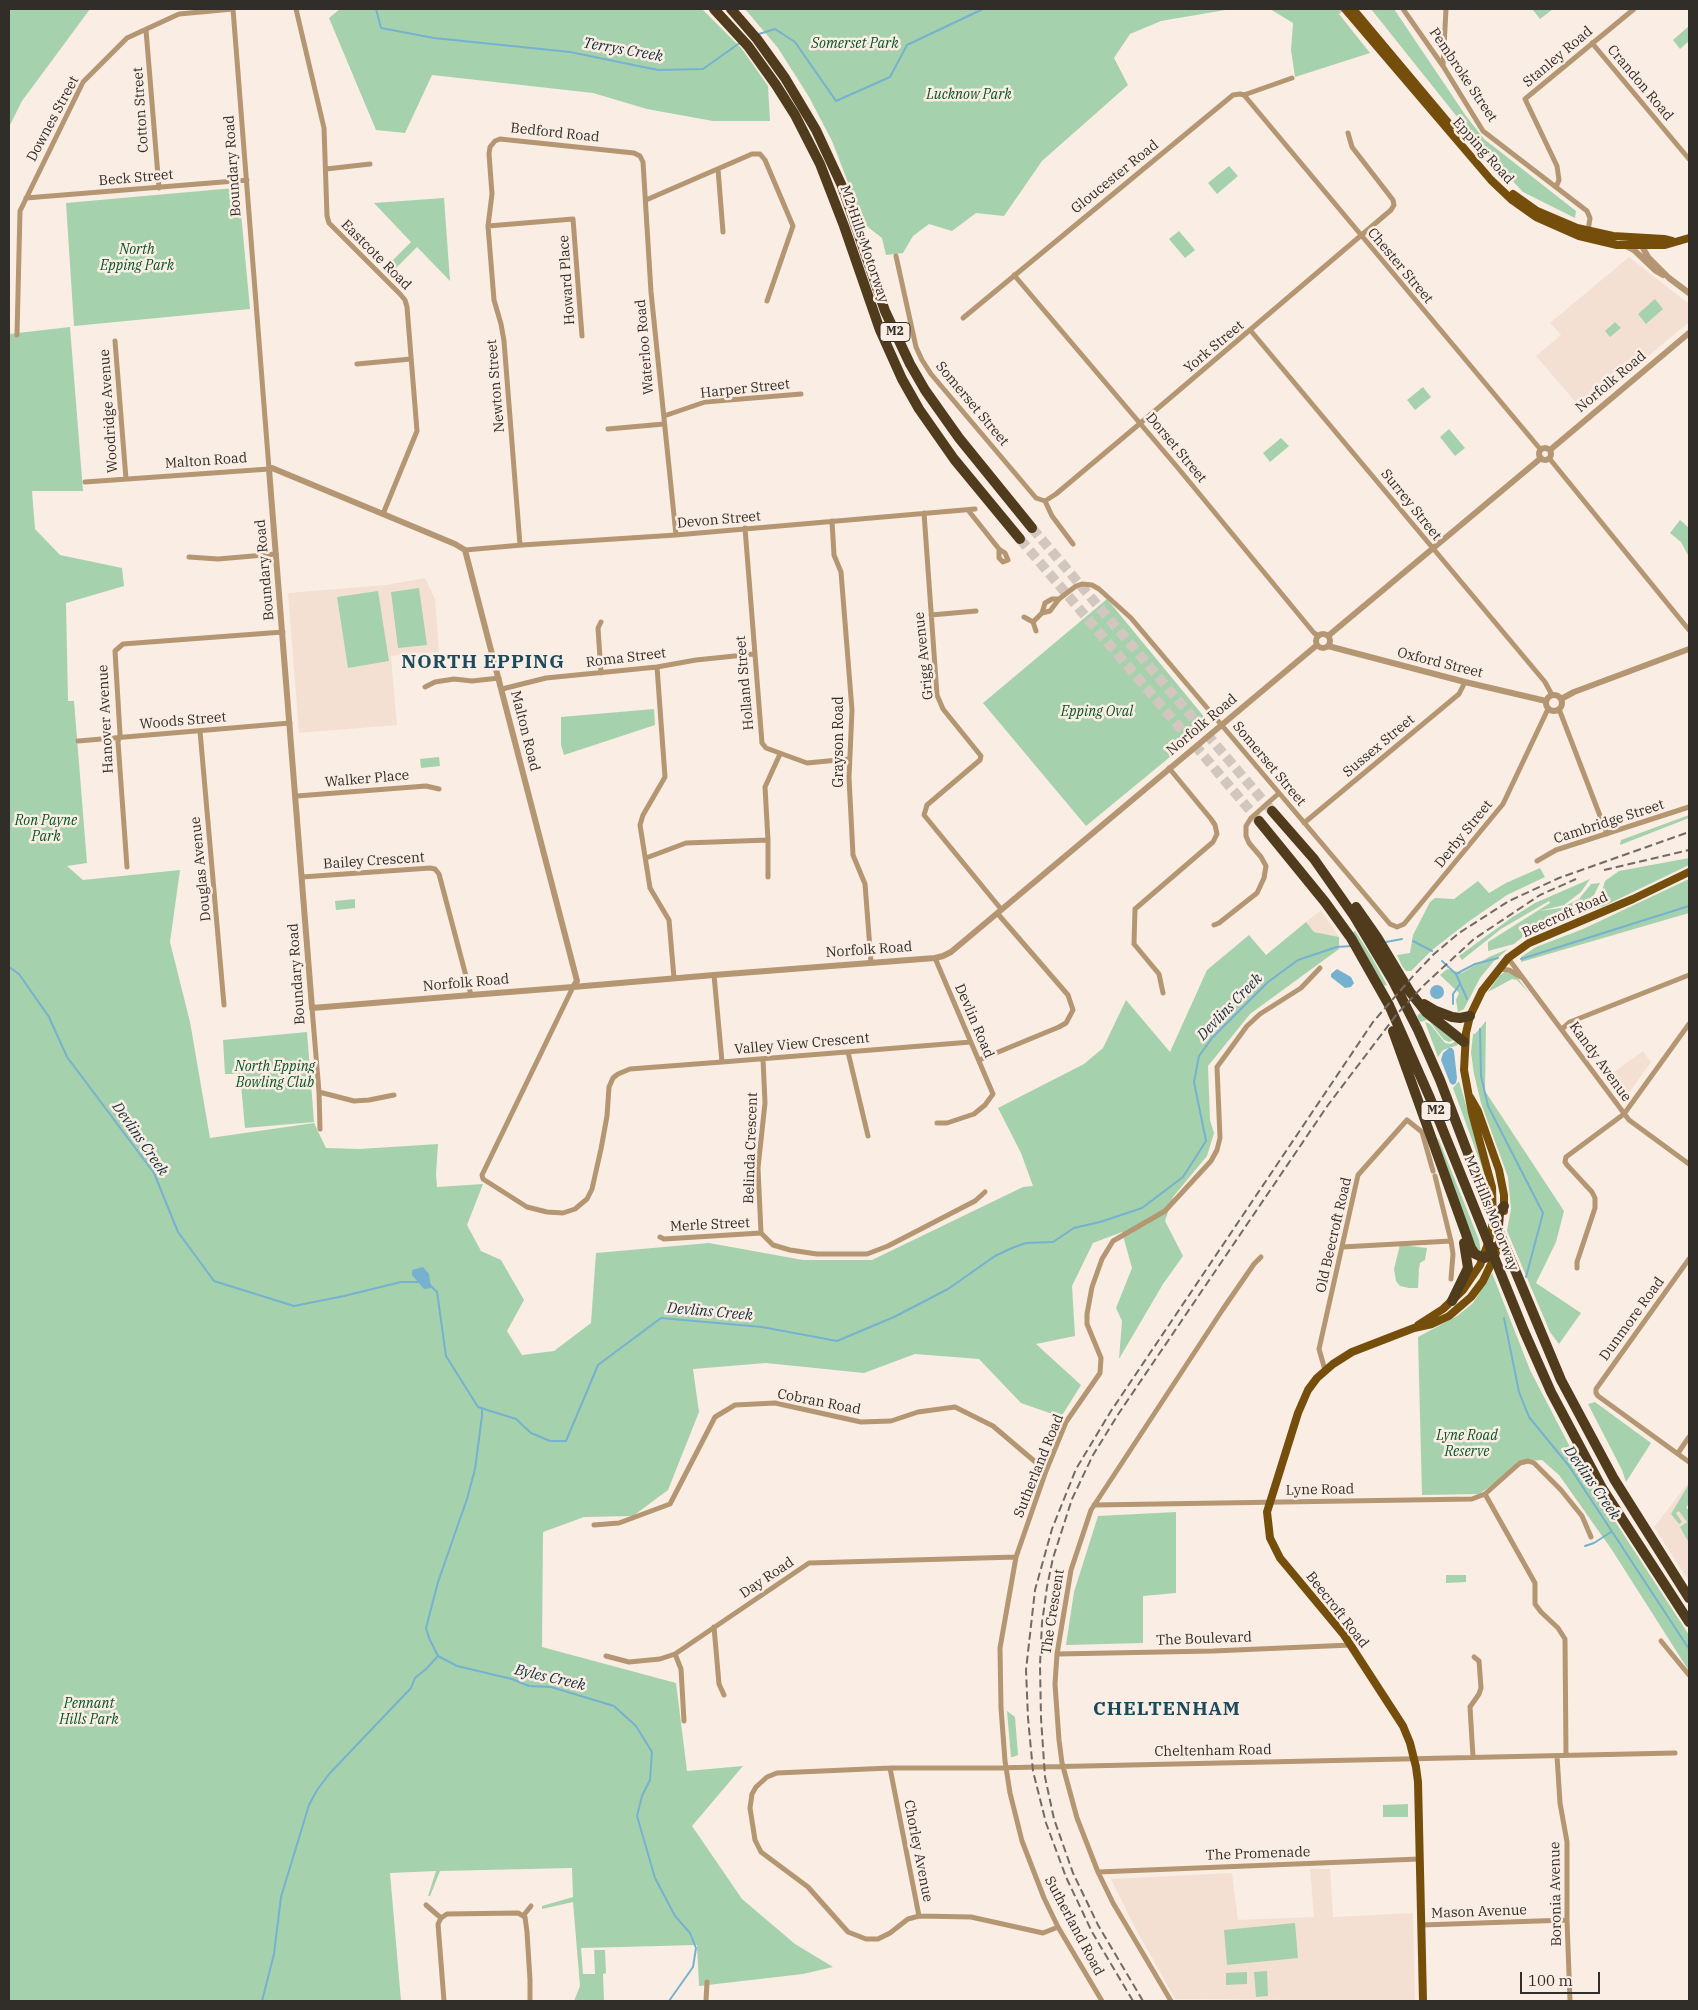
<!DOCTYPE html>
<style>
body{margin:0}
#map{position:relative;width:1698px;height:2010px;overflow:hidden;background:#faede4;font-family:"IBM Plex Serif",serif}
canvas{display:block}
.frame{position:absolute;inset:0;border:10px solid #312d29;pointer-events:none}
.scale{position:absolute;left:1520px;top:1972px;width:80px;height:22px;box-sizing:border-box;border:2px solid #312d29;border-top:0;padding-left:6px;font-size:15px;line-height:18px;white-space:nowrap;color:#312d29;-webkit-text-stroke:4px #faede4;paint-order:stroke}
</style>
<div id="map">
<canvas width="1698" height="2010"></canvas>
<div class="frame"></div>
<div class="scale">100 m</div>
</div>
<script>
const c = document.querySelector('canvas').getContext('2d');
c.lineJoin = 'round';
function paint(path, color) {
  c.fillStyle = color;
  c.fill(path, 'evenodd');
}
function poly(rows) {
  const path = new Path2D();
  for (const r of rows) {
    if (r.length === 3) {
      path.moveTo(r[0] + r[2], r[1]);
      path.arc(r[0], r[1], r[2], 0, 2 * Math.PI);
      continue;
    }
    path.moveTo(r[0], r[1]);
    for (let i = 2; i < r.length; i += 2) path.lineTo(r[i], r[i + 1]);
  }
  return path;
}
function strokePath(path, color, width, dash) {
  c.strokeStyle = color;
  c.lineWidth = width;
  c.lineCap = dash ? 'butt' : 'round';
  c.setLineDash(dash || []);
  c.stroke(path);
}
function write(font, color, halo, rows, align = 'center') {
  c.font = font + ' "IBM Plex Serif",serif';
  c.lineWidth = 5;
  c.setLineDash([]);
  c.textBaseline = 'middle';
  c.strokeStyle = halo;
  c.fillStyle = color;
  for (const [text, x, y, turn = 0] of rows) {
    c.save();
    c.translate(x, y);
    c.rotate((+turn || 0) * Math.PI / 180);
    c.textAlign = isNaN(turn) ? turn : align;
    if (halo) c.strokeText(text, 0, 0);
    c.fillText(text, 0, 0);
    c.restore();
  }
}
paint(poly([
 [1629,257,1689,304,1689,322,1583,411,1536,356,1561,335,1550,323],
 [425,578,435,599,439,652,391,656,397,725,299,733,288,593,386,585],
 [1321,910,1339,937,1314,932,1306,922],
 [1643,1051,1651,1062,1626,1097,1623,1098,1607,1077],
 [1689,1482,1689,1503,1686,1508,1689,1510,1689,1582,1654,1527],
 [1310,1869,1330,1869,1333,1917,1413,1913,1415,2001,1175,1999,1133,1924,1111,1879,1232,1873,1238,1920,1314,1917]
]), '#f4e0d3');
paint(poly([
 [9,9,90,9,22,101,9,127],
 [340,9,702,9,742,49,768,86,770,121,713,121,647,109,593,93,432,75,405,133,376,130,329,18],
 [745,9,1231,9,1161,21,1130,34,1114,58,1128,85,1042,161,1004,216,976,213,952,231,929,224,913,236,903,253,886,255,882,238,864,224,832,141,809,97,778,48],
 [1270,9,1345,9,1339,14,1370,53,1295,77,1291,50,1293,23],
 [1371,9,1394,9,1466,116,1484,139,1576,211,1575,218,1523,192,1486,153],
 [1534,9,1553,9,1540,19,1533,10],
 [1689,26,1689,41,1680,49,1673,40],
 [1229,166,1238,176,1217,194,1208,183],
 [234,188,239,192,250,309,74,326,66,203],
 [444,198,450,281,417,247,391,273,386,267,411,242,374,203],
 [1179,231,1195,250,1185,258,1169,239],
 [1655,299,1663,309,1646,324,1638,314],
 [1615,322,1621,328,1610,337,1605,331],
 [70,327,83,491,32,491,35,529,60,555,122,568,124,586,66,603,68,701,74,701,87,863,67,866,83,880,180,870,170,942,190,1022,210,1138,314,1123,326,1148,360,1149,438,1144,436,1174,437,1187,483,1184,467,1225,481,1251,501,1260,524,1300,507,1331,522,1355,554,1351,591,1323,596,1253,709,1243,803,1260,872,1260,1023,1187,1033,1186,1021,1153,998,1108,1084,1064,1103,1048,1126,1000,1170,1052,1207,970,1249,935,1266,955,1306,922,1314,932,1339,937,1339,949,1250,1014,1208,1066,1210,1120,1214,1133,1207,1156,1173,1197,1165,1221,1183,1256,1163,1284,1119,1359,1122,1321,1116,1308,1132,1268,1122,1232,1093,1243,1072,1286,1075,1336,1036,1344,1081,1385,1061,1417,1021,1403,979,1359,915,1354,864,1373,766,1363,693,1369,699,1412,668,1490,633,1516,584,1517,543,1532,542,1647,676,1683,687,1771,743,1766,692,1826,742,1899,795,1944,833,1967,803,1974,699,1986,697,1945,581,1948,583,1974,595,1974,594,1950,605,1950,606,1973,603,1974,604,2001,574,2001,580,1986,573,1902,542,1909,542,1906,573,1897,572,1868,440,1871,430,1896,428,1896,436,1871,390,1873,401,2001,9,2001,9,334],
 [1423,387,1431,397,1415,410,1407,400],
 [1449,429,1465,448,1455,456,1440,437],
 [1281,438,1289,446,1270,462,1263,453],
 [1680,520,1689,528,1689,557,1681,542,1670,533],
 [419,588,427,645,398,648,391,592],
 [378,591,389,661,348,668,337,597],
 [1107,599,1210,724,1086,826,983,703],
 [654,709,655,725,564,755,561,745,561,717],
 [439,757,440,766,421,768,420,759],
 [1689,815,1689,818,1620,845,1621,840],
 [1689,858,1689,865,1604,906,1556,920,1594,903,1600,898,1605,881,1619,871],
 [1540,868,1545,877,1507,895,1468,922,1432,950,1411,971,1406,971,1402,966,1397,955,1410,953,1413,935,1430,902,1435,898,1454,899,1478,881,1489,893,1506,883],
 [1590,879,1581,892,1564,905,1539,911,1561,908,1579,899,1591,884,1600,883,1594,895,1584,902,1547,916,1544,920,1547,924,1525,935,1514,944,1488,951,1488,942,1550,903,1549,901,1501,929,1462,960,1459,956,1511,918,1535,903],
 [1689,879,1689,913,1521,962,1521,957,1536,947,1583,929],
 [355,899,355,908,336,910,335,901],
 [1355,931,1371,956,1387,985,1384,986,1353,932],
 [1508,949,1494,961,1480,978,1464,1009,1458,1012,1456,1000,1459,993,1440,975,1447,969,1462,973,1489,957],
 [1506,971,1516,976,1529,993,1517,980,1512,979,1488,992,1499,976],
 [1420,1013,1431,1021,1454,1040,1449,1042,1444,1040,1430,1022,1427,1020,1420,1022,1417,1016],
 [1486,1021,1485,1091,1564,1211,1556,1242,1536,1283,1581,1313,1559,1344,1550,1332,1507,1231,1511,1209,1508,1177,1481,1103,1474,1074,1471,1053,1473,1034,1475,1034],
 [1425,1022,1430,1024,1445,1043,1451,1044,1457,1040,1458,1045,1443,1050,1438,1057],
 [307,1032,314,1122,245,1128,240,1074,225,1074,223,1040],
 [1459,1081,1481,1156,1487,1181,1453,1088],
 [1437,1138,1439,1140,1479,1240,1481,1253,1474,1246],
 [1400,1245,1427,1248,1425,1260,1420,1263,1419,1269,1418,1288,1409,1288,1400,1286,1396,1281,1394,1269],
 [1492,1273,1530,1370,1583,1472,1689,1635,1689,1671,1612,1550,1559,1475,1542,1460,1527,1461,1479,1494,1422,1495,1418,1337,1457,1316,1473,1303],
 [1595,1402,1651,1443,1626,1482,1622,1470,1588,1404],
 [1689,1484,1689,1503,1686,1508,1689,1510,1689,1543,1680,1527,1687,1522,1679,1511,1676,1513,1682,1522,1679,1524,1671,1514],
 [1176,1512,1176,1593,1143,1596,1143,1643,1066,1645,1074,1592,1098,1516],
 [1446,1575,1466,1575,1466,1582,1446,1583],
 [1007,1711,1015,1717,1018,1755,1013,1757,1011,1757],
 [1408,1804,1408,1817,1383,1817,1383,1805],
 [1295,1923,1298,1958,1227,1965,1224,1930],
 [1267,1971,1268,1996,1256,1997,1254,1972],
 [1247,1972,1247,1984,1226,1985,1226,1973]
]), '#a6d1ad');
paint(poly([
 [1337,969,1351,977,1354,983,1351,987,1345,988,1331,977,1331,974],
 [1437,992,7],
 [1449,1048,1452,1048,1454,1051,1457,1078,1456,1083,1453,1085,1450,1083,1441,1060,1443,1053],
 [423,1267,429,1274,431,1288,424,1289,412,1275,412,1270]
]), '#76b2d0');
strokePath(poly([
 [376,9,381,28,434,38,570,52,658,70,703,69,741,42],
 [759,34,775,29,795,42,836,101,890,77,907,45,983,9],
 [1413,941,1432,951],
 [1386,942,1402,939],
 [1521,959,1689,906],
 [1442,961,1456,974,1467,999],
 [9,967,19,974,49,1017,67,1057,154,1173,178,1232,214,1281,294,1306,344,1296,401,1282,420,1282],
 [1456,974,1475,964,1498,958],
 [1453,1004,1453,994,1460,984],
 [1480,1029,1481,1076,1488,1106,1543,1213,1526,1277],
 [429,1284,437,1292,446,1356,478,1407,516,1419,531,1433,550,1441,566,1441,598,1365,661,1318,762,1327,837,1341,894,1317,948,1289,995,1256,1012,1248,1026,1243,1053,1242,1074,1228,1100,1222,1142,1208,1183,1177,1206,1141,1194,1082,1199,1056,1212,1038,1268,982,1298,960,1337,947,1351,946],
 [1504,1318,1519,1392,1529,1417,1569,1466,1689,1649],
 [482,1408,482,1416,475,1469,467,1499,438,1582,426,1628,429,1638,438,1656,457,1666,512,1679,529,1686,551,1687,614,1706,636,1726,652,1752,650,1780,642,1796,637,1816,655,1878,675,1916,690,1933,696,1948,693,1967,669,2001],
 [1585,1546,1594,1543,1611,1532],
 [262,2001,274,1954,281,1897,309,1805,317,1790,330,1773,411,1688,415,1678,426,1669,437,1657]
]), '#76b2d0', 2);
strokePath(poly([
 [1032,528,1272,811],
 [1020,539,1259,821]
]), '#d2c7bf', 10, [10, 5]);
strokePath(poly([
 [296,9,324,128,327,216,329,223,400,294,405,300,407,307,417,431,383,514],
 [1403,9,1443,66,1483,131,1587,211,1590,218,1588,231],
 [146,30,159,188],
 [1592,43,1689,159],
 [1443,66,1446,9],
 [1244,95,1541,450],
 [326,169,370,164],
 [718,169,723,232],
 [1556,187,1559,180,1557,166,1525,99,1634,9],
 [26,198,247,180],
 [646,200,752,154,760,154,765,160,793,226,767,301],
 [488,226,573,219,582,336],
 [896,256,916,347,922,360,931,374,1036,498,1045,501,1052,516,1073,544],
 [1014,275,1178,468,1314,633,1319,636],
 [963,318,1233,95,1240,94,1244,95,1292,78],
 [1251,331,1545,682,1552,695],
 [17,335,20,211,83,82,127,38,179,14,233,9],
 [115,341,126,479],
 [357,364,411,359],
 [664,416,705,402,801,394],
 [608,429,664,424],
 [1549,458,1689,630],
 [85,482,269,469,233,9],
 [1045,501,1056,494,1137,426,1391,210,1394,205,1393,200,1352,147,1348,133],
 [968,510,999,549,1005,553,1008,560,1003,562,999,558,999,549],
 [924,513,937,695,943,709,981,756,980,760,927,805,924,815,1001,909],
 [832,521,834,555,841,572,852,710,849,778,853,855,865,884,871,962],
 [745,528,762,743,766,748,807,763,849,759],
 [520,545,504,341,501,324,494,300,488,226,492,194,489,154,490,147,495,141,500,139,634,153,640,156,643,162,651,292,676,535],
 [465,550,522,545,676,535,975,509],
 [189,557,218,559,276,554],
 [1059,599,1052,599,1045,603,1042,613,1050,611,1059,599,1076,586,1082,584,1092,585,1099,589,1131,618,1390,924,1397,927,1404,924,1503,804,1548,709],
 [931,615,976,611],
 [1024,617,1033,622],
 [601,622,598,628,601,673],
 [1036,631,1033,622,1042,613],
 [657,667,665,777,643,815,640,825,650,888,669,920,674,978],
 [425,687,435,682,454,679,472,681,499,678],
 [502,689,546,678,657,667,696,660,754,654],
 [1559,709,1607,834],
 [200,731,224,1005],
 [78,741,290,723],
 [297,796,426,786,439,789],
 [1304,823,1459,694,1465,682],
 [646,858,686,843,768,840],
 [1537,861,1556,850,1689,807],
 [127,867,118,742,120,734,115,651,123,644,283,632],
 [302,877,430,868,435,869,439,874,471,995],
 [768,877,768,840,765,787,780,754],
 [1214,925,1219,923,1257,893,1264,878,1266,866,1261,857,1249,843,1246,836,1246,826,1251,818,1278,794],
 [935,958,993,1094,985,1105,974,1114,947,1123,937,1123],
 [1508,958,1629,1120,1689,1164],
 [1499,969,1509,970,1521,977],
 [714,975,722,1062,971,1042],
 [573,987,482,1175,483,1179,527,1207,547,1212,563,1213,575,1209,587,1199,592,1189,601,1149,607,1116,609,1087,613,1078,618,1074,630,1069,722,1062],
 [1163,993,1159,974,1134,944,1135,909,1213,842,1217,834,1215,825,1211,819,1169,768],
 [312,1008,319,1092,320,1129],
 [1562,1029,1570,1022,1689,975],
 [848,1052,868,1136],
 [763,1059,765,1103,758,1168,761,1233,773,1245,790,1250,817,1254,867,1254,888,1246,975,1201,985,1192],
 [979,1060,1059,1027,1066,1023,1073,1010,1068,995,997,913],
 [319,1092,354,1101,369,1100,394,1095],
 [1435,1176,1451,1241,1453,1254,1451,1279],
 [660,1237,664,1239,761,1233],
 [1342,1247,1451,1241],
 [1689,1259,1596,1389,1596,1393,1598,1396,1689,1462],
 [1577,1268,1577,1262,1595,1208,1595,1198,1592,1192,1567,1165,1565,1162,1566,1157,1624,1114,1689,1024],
 [1325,1370,1319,1349,1358,1175,1407,1120,1422,1132,1433,1171],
 [1678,1453,1689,1437],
 [1485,1494,1535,1583,1535,1604,1541,1612,1558,1628,1565,1639,1566,1755],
 [1094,1505,1472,1499,1485,1494,1520,1463,1528,1461,1534,1463,1561,1490,1582,1516,1591,1537],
 [594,1525,619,1523,670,1504,715,1417,735,1405,775,1403,861,1422,891,1421,918,1412,955,1407,993,1426,1046,1471],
 [714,1627,719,1684,724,1695],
 [1661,1641,1689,1675],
 [675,1654,681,1669,684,1721],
 [1057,1654,1213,1651,1351,1645],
 [606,1656,629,1662,660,1659,675,1654,809,1563,1016,1557],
 [1557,1756,1560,1803,1567,1842,1567,1920,1570,2001],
 [1473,1757,1470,1707,1479,1694,1481,1688,1479,1661,1474,1657],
 [890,1768,919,1916,971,1917,1043,1933,1058,1927],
 [1098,1872,1419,1859],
 [426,1905,441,1918],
 [523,1916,531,1906],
 [919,1916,908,1919,890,1933,878,1939,866,1939,848,1932,808,1887,761,1852,755,1840,750,1808,752,1794,756,1787,767,1777,777,1773,890,1768,994,1768,1675,1753],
 [1422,1925,1567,1920],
 [444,2001,438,1924,441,1918,447,1914,518,1913,525,1917,527,1932,530,1980,530,2001],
 [706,2001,707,1982],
 [1102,2001,1058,1927,1044,1898,1022,1841,1010,1793,1005,1761,1001,1708,1000,1648,1016,1557,1046,1471,1066,1422,1100,1373,1101,1358,1087,1324,1087,1314,1092,1287,1102,1259,1113,1241,1165,1211,1211,1161,1217,1150,1220,1138,1217,1067,1247,1026,1260,1014,1301,988,1320,968],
 [1171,2001,1113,1903,1098,1872,1077,1818,1062,1763,1059,1740,1055,1684,1057,1654,1071,1570,1091,1510,1223,1309,1254,1264,1261,1257]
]), '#b49672', 5);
strokePath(poly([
 [1639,241,1648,257,1669,278,1689,293],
 [1626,246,1634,250,1656,271,1663,275],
 [1545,454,6],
 [1550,450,1689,333],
 [1323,641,7],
 [1328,636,1541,458],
 [1328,646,1465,682,1546,701],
 [1554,703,8],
 [1561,699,1574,692,1689,649],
 [573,987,577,981,465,550,455,544,383,514,272,468,269,469,312,1008,471,995,573,987,714,975,935,958,943,956,951,952,1317,645]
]), '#b49672', 6);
strokePath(poly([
 [1345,9,1491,180,1512,200,1536,217,1579,236,1617,245,1665,245,1689,238],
 [1353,9,1451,126],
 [1513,194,1537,211,1577,228,1613,236,1664,239,1672,241],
 [1470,1097,1478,1111,1499,1170,1504,1195,1504,1211],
 [1418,1325,1443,1309,1463,1290,1480,1265,1489,1241,1493,1222,1492,1187,1472,1113,1464,1070,1466,1033,1470,1016,1482,991,1508,958,1529,943,1633,899,1689,872],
 [1423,2001,1418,1782,1416,1767,1410,1743,1403,1726,1344,1635,1280,1558,1270,1538,1267,1512,1298,1413,1308,1390,1317,1378,1333,1364,1352,1352,1414,1328,1432,1324,1449,1316,1471,1297,1483,1281,1495,1256,1501,1235]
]), '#764e0c', 8);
strokePath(poly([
 [714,9,748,46,776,85,795,115,820,164,844,226,880,330,902,379,919,409,954,459,1020,539],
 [731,9,757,39,785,78,816,130,842,186,885,311,910,364,925,390,959,438,1032,528],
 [1272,811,1314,859,1354,916,1393,981,1418,1030,1440,1080,1485,1198,1561,1380,1614,1479,1689,1598],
 [1259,821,1325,902,1351,938,1389,1005,1430,1098,1524,1331,1551,1392,1602,1488,1689,1622],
 [1356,907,1377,937,1410,992,1426,1012,1464,1042],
 [1424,1004,1436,1011,1452,1017,1460,1018,1470,1016],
 [1393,1031,1471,1248,1475,1254,1484,1258,1489,1256,1493,1247],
 [1498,1226,1499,1213,1504,1206],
 [1452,1301,1468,1268,1464,1243]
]), '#513b1d', 10);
strokePath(poly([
 [1604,870,1689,850],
 [1133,2001,1092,1932,1066,1877,1046,1823,1033,1771,1028,1718,1026,1670,1035,1590,1052,1529,1076,1469,1111,1411,1373,1022,1414,975,1434,954,1459,933,1509,901,1559,878,1689,832],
 [1143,2001,1098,1925,1073,1873,1054,1819,1045,1777,1041,1718,1040,1665,1042,1623,1047,1587,1053,1558,1072,1499,1093,1455,1119,1413,1328,1105,1397,1014,1424,985,1474,939,1540,895,1576,879]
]), '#726b65', 2, [8, 4]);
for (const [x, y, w] of [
 [895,332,30],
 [1436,1111,30]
]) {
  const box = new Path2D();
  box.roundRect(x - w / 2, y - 9.5, w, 19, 4);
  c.fillStyle = '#faede4';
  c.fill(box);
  strokePath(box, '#312d29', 1);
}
write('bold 12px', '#312d29', null, [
 ["M2",895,332],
 ["M2",1436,1111]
]);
write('italic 14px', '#035424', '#faede4', [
 ["Somerset Park",855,44],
 ["Lucknow Park",969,95],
 ["North",137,250],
 ["Epping Park",137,266],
 ["Epping Oval",1097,712],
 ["Ron Payne",46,821],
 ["Park",46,837],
 ["North Epping",275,1067],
 ["Bowling Club",275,1083],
 ["Lyne Road",1467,1436],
 ["Reserve",1467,1452],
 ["Pennant",89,1704],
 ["Hills Park",89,1720]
]);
write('14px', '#312d29', '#faede4', [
 ["Stanley Road",1558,57,-40],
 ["Pembroke Street",1463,75,56],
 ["Crandon Road",1640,83,50],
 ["Cotton Street",141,110,-94],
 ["Downes Street",53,119,-62],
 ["Bedford Road",555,133,6],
 ["Epping Road",1483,151,48],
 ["Boundary Road",233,166,-94],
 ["Gloucester Road",1115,177,-39],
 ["Beck Street",136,178,-5],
 ["M2 Hills Motorway",864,244,71],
 ["Eastcote Road",376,255,45],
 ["Chester Street",1400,266,50],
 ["Howard Place",567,280,-94],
 ["Waterloo Road",645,347,-95],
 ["York Street",1214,347,-40],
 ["Norfolk Road",1611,382,-40],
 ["Newton Street",496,386,-95],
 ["Harper Street",745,389,-6],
 ["Somerset Street",972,404,50],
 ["Woodridge Avenue",109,411,-94],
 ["Dorset Street",1176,448,50],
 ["Malton Road",206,461,-4],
 ["Surrey Street",1411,505,51],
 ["Devon Street",719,520,-5],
 ["Boundary Road",265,570,-95],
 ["Grigg Avenue",924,656,-96],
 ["Roma Street",626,658,-7],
 ["Oxford Street",1440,663,14],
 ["Holland Street",745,683,-95],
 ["Hanover Avenue",106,719,-93],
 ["Woods Street",183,721,-5],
 ["Norfolk Road",1202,725,-40],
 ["Malton Road",525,731,76],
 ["Grayson Road",839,742,-90],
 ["Sussex Street",1379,746,-40],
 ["Somerset Street",1269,764,50],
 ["Walker Place",367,779,-5],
 ["Cambridge Street",1609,822,-18],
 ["Derby Street",1464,834,-51],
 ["Bailey Crescent",374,861,-4],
 ["Douglas Avenue",201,869,-96],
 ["Beecroft Road",1565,915,-24],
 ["Norfolk Road",869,950,-4],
 ["Boundary Road",297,974,-94],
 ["Norfolk Road",466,983,-5],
 ["Devlin Road",974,1021,67],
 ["Valley View Crescent",802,1044,-5],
 ["Kandy Avenue",1600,1062,54],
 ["Belinda Crescent",751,1148,-88],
 ["M2 Hills Motorway",1491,1213,68],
 ["Merle Street",710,1225,-3],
 ["Old Beecroft Road",1334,1235,-77],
 ["Dunmore Road",1632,1319,-54],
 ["Cobran Road",819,1402,11],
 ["Sutherland Road",1039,1466,-68],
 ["Lyne Road",1320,1490,-1],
 ["Day Road",767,1578,-34],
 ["Beecroft Road",1337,1610,52],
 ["The Crescent",1053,1612,-81],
 ["The Boulevard",1204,1639,-2],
 ["Cheltenham Road",1213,1751,-1],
 ["Chorley Avenue",918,1851,79],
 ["The Promenade",1258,1854,-2],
 ["Boronia Avenue",1556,1894,-91],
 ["Mason Avenue",1479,1912,-2],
 ["Sutherland Road",1074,1926,62]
]);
write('italic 15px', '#112e3c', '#faede4', [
 ["Terrys Creek",623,50,10],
 ["Devlins Creek",1230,1007,-46],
 ["Devlins Creek",140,1139,55],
 ["Devlins Creek",710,1312,5],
 ["Devlins Creek",1592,1483,55],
 ["Byles Creek",550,1678,13]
]);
c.letterSpacing = '1px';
write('bold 19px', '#1a4a5d', '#faede4', [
 ["NORTH EPPING",483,663],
 ["CHELTENHAM",1167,1710]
]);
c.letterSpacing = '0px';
</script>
